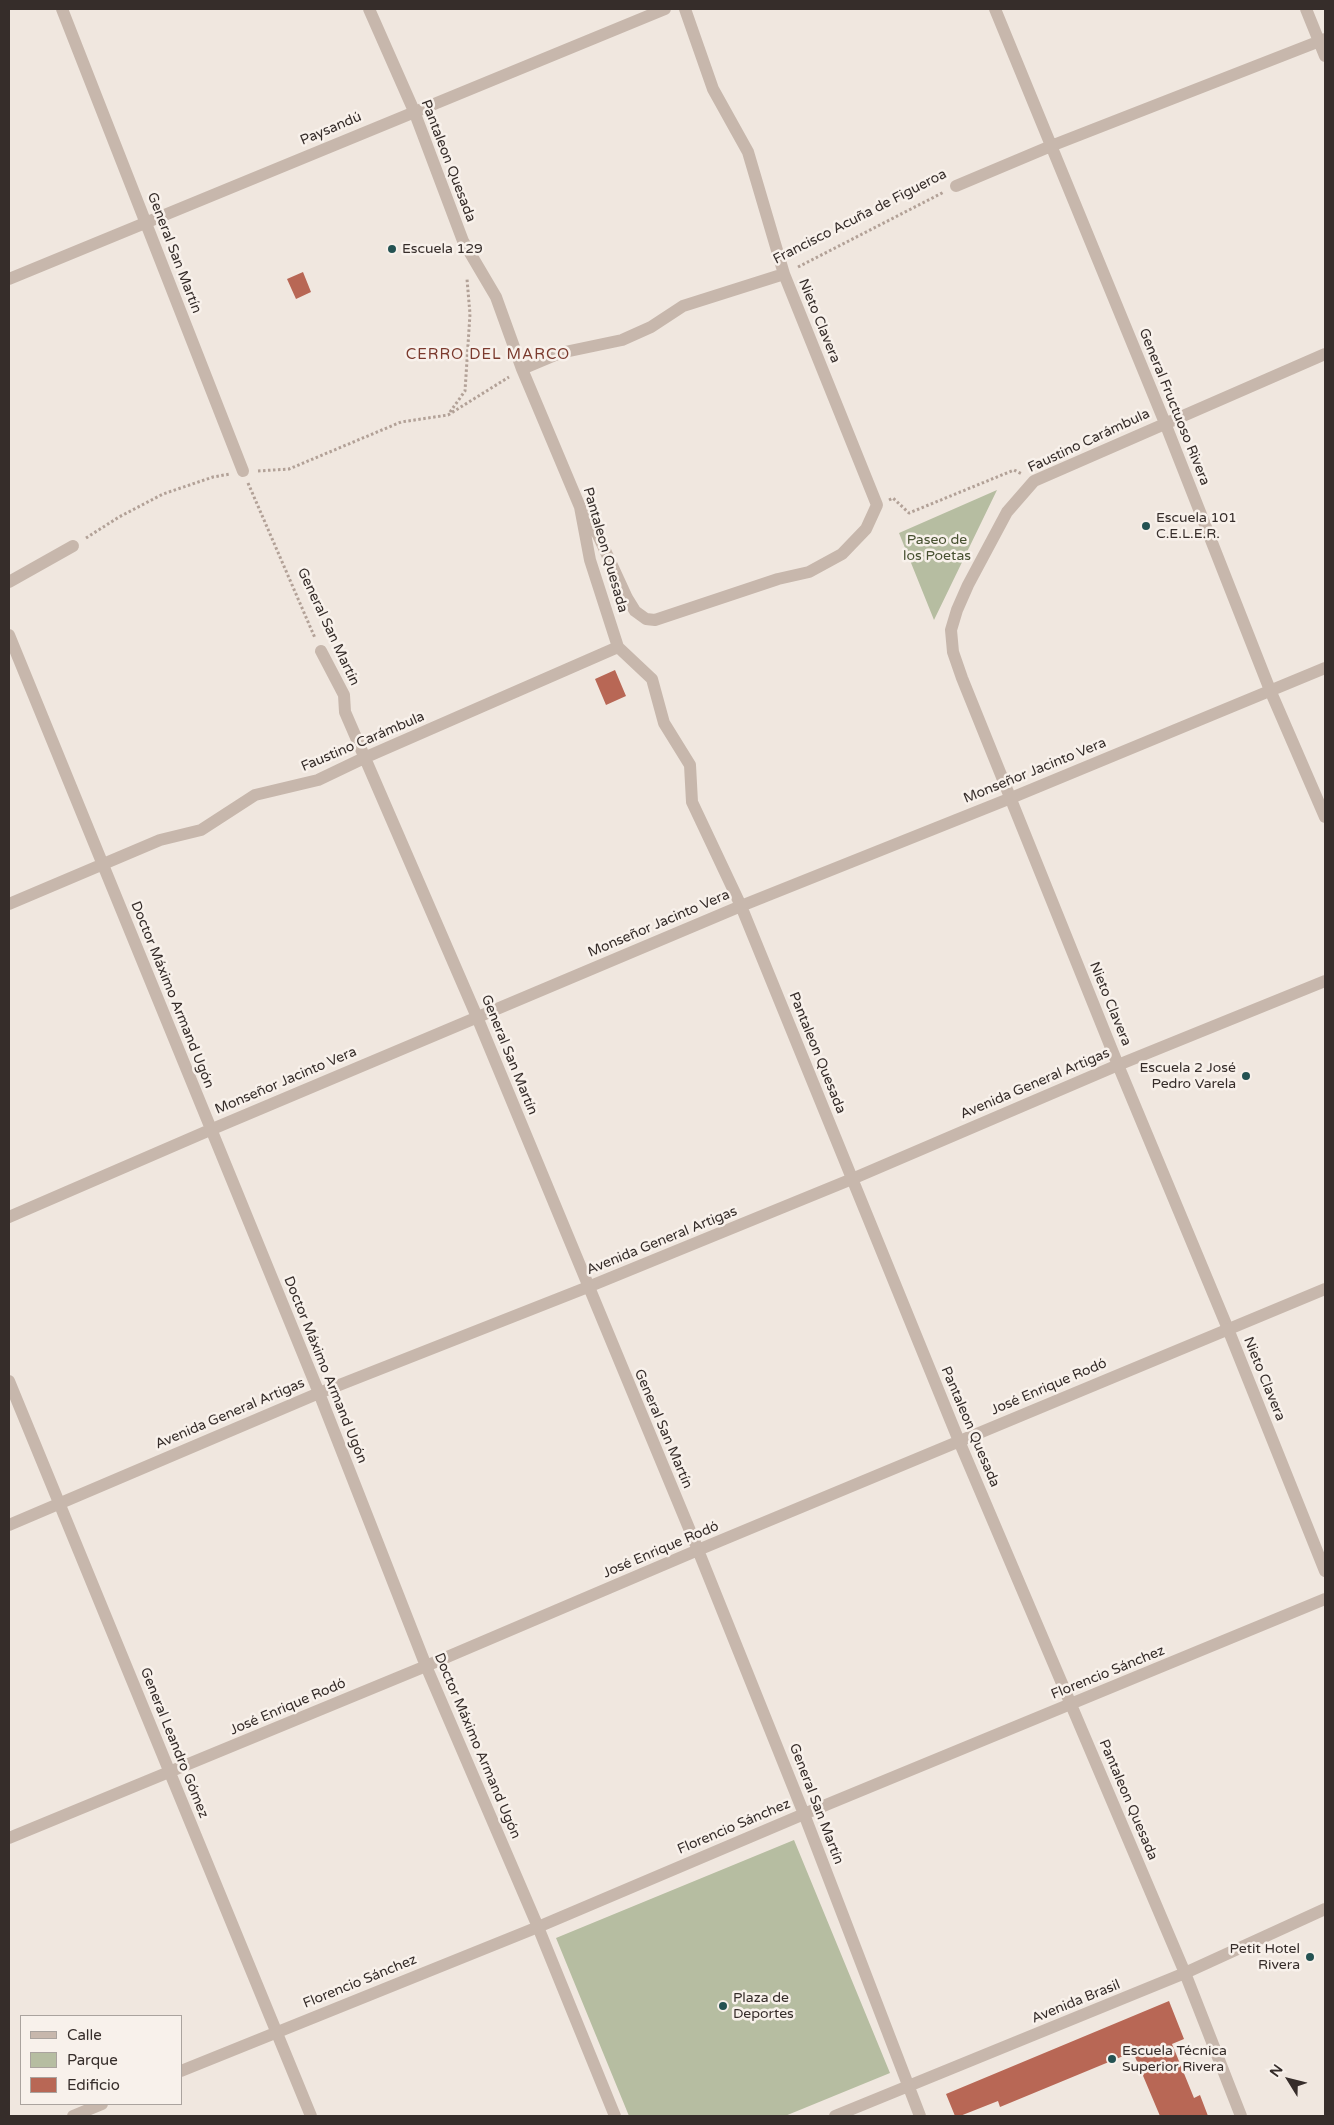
<!DOCTYPE html>
<meta charset="utf-8">
<style>
body{margin:0}
#map{position:relative;width:1334px;height:2125px;overflow:hidden;background:#f0e7df;font-family:"Varela Round",sans-serif}
canvas{display:block}
.frame{position:absolute;inset:0;border:10px solid #362d2a;pointer-events:none}
.legend{position:absolute;left:20px;top:2015px;width:162px;height:90px;box-sizing:border-box;background:#f8f1eb;border:1px solid #aaa39e;margin:0;padding:6px 9px;list-style:none;font-size:15px;color:#362d2a}
.legend li{display:flex;align-items:center;gap:10px;height:25px}
.legend b{width:25px;border:1px solid #aaa39e}
.north{position:absolute;left:1264px;top:2055px;width:50px;height:50px;-webkit-text-stroke:4px #f8f1eb;paint-order:stroke;rotate:306deg;font-size:14px;font-weight:700;line-height:20px;text-align:center;color:#362d2a}
.north::after{content:'';display:block;margin:auto;width:18px;height:22px;background:#362d2a;clip-path:polygon(50% 0,100% 100%,50% 72%,0 100%)}
</style>
<div id="map">
<canvas width="1334" height="2125"></canvas>
<div class="frame"></div>
<ul class="legend">
<li><b style="height:6px;background:#c7b7ac"></b>Calle</li>
<li><b style="height:14px;background:#b6bda1"></b>Parque</li>
<li><b style="height:14px;background:#b86755"></b>Edificio</li>
</ul>
<div class="north">N</div>
</div>
<script>
const c = document.querySelector('canvas').getContext('2d');
c.lineJoin = 'round';
function paint(path, color) {
  c.fillStyle = color;
  c.fill(path, 'evenodd');
}
function poly(rows) {
  const path = new Path2D();
  for (const r of rows) {
    path.moveTo(r[0], r[1]);
    for (let i = 2; i < r.length; i += 2) path.lineTo(r[i], r[i + 1]);
  }
  return path;
}
function strokePath(path, color, width, dash) {
  c.strokeStyle = color;
  c.lineWidth = width;
  c.lineCap = dash ? 'butt' : 'round';
  c.setLineDash(dash || []);
  c.stroke(path);
}
function write(font, color, halo, rows, align = 'center') {
  c.font = font + ' "Varela Round",sans-serif';
  c.lineWidth = 5;
  c.setLineDash([]);
  c.textBaseline = 'middle';
  c.strokeStyle = halo;
  c.fillStyle = color;
  for (const [text, x, y, turn = 0] of rows) {
    c.save();
    c.translate(x, y);
    c.rotate((+turn || 0) * Math.PI / 180);
    c.textAlign = isNaN(turn) ? turn : align;
    if (halo) c.strokeText(text, 0, 0);
    c.fillText(text, 0, 0);
    c.restore();
  }
}
paint(poly([
 [997,490,934,620,899,533],
 [794,1840,890,2073,785,2116,629,2116,556,1938]
]), '#b6bda1');
paint(poly([
 [303,272,311,292,296,299,287,279],
 [615,670,626,696,606,705,595,679],
 [1169,2001,1184,2039,1172,2044,1194,2098,1200,2095,1208,2116,1160,2116,1133,2052,1000,2107,998,2101,960,2116,955,2116,946,2094]
]), '#b86755');
strokePath(poly([
 [798,267,944,192],
 [450,412,465,391,470,314,467,279],
 [258,471,289,469,401,422,448,415,509,377],
 [248,483,315,638],
 [889,500,893,498,909,513,1014,470,1022,474],
 [86,538,119,517,163,494,213,477,230,474]
]), '#b2a197', 3, [2.5, 2.5]);
strokePath(poly([
 [1118,1065,1228,1329]
]), '#c7b7ac', 12);
strokePath(poly([
 [62,9,243,471],
 [369,9,414,111,463,241,496,297,522,369,580,507,590,560,618,647,652,679,664,723,690,765,692,802,741,906,959,1441,1185,1973,1241,2116],
 [995,9,1165,423,1270,690,1325,817],
 [1306,9,1325,56],
 [956,186,1051,146,1325,39],
 [9,279,665,9],
 [522,369,560,353,622,340,651,327,683,306,784,274],
 [585,515,598,535,627,598,635,611,646,619,655,620,778,579,809,572,842,554,866,529,877,505,784,274,748,152,713,89,685,9],
 [9,582,73,546],
 [9,635,319,1393,426,1666,538,1927,615,2116],
 [321,651,344,695,345,712,477,1017,698,1550,804,1814,920,2116],
 [9,904,160,840,201,830,255,795,318,780,364,758,618,647],
 [1118,1065,962,678,953,652,951,630,957,610,968,585,1007,512,1034,481,1325,354],
 [9,1217,210,1130,741,906,1011,798,1325,668],
 [1228,1329,1325,1571],
 [9,1381,311,2116],
 [9,1525,319,1393,588,1287,852,1179,1118,1065,1325,981],
 [9,1838,426,1666,698,1550,1325,1289],
 [181,2071,538,1927,804,1814,1325,1599],
 [73,2116,102,2104],
 [835,2116,1185,1973,1325,1909]
]), '#c7b7ac', 12);
for (const [x, y, r, color] of [
 [392,249,5,"#245252"],
 [1146,526,5,"#245252"],
 [1246,1076,5,"#245252"],
 [1310,1957,5,"#245252"],
 [723,2006,5,"#245252"],
 [1112,2059,5,"#245252"]
]) {
  const dot = new Path2D();
  dot.arc(x, y, r, 0, 2 * Math.PI);
  c.fillStyle = color;
  c.fill(dot);
  strokePath(dot, '#f8f1eb', 2);
}
write('14px', '#362d2a', '#f8f1eb', [
 ["Paysandú",331,129,-23],
 ["Pantaleon Quesada",448,161,69],
 ["Francisco Acuña de Figueroa",860,217,-27],
 ["General San Martín",174,253,69],
 ["Nieto Clavera",819,321,68],
 ["General Fructuoso Rivera",1174,407,68],
 ["Faustino Carámbula",1089,441,-25],
 ["Pantaleon Quesada",605,550,74],
 ["General San Martín",328,627,65],
 ["Faustino Carámbula",363,742,-23],
 ["Monseñor Jacinto Vera",1035,771,-22],
 ["Monseñor Jacinto Vera",659,924,-23],
 ["Doctor Máximo Armand Ugón",172,995,68],
 ["Nieto Clavera",1110,1004,68],
 ["Pantaleon Quesada",817,1053,68],
 ["General San Martín",509,1055,68],
 ["Monseñor Jacinto Vera",286,1081,-23],
 ["Avenida General Artigas",1035,1084,-23],
 ["Avenida General Artigas",662,1241,-22],
 ["Doctor Máximo Armand Ugón",325,1370,68],
 ["Nieto Clavera",1264,1379,68],
 ["José Enrique Rodó",1049,1387,-23],
 ["Avenida General Artigas",230,1414,-23],
 ["Pantaleon Quesada",970,1427,67],
 ["General San Martín",663,1429,67],
 ["José Enrique Rodó",661,1550,-23],
 ["Florencio Sánchez",1108,1673,-22],
 ["José Enrique Rodó",288,1707,-23],
 ["General Leandro Gómez",174,1743,68],
 ["Doctor Máximo Armand Ugón",477,1746,67],
 ["Pantaleon Quesada",1128,1800,67],
 ["General San Martín",816,1804,69],
 ["Florencio Sánchez",734,1827,-23],
 ["Florencio Sánchez",360,1982,-22],
 ["Avenida Brasil",1076,2002,-22]
]);
write('14px', '#362d2a', '#f8f1eb', [
 ["Escuela 129",402,249],
 ["Escuela 101",1156,518],
 ["C.E.L.E.R.",1156,534],
 ["Escuela 2 José",1236,1068,"right"],
 ["Pedro Varela",1236,1084,"right"],
 ["Petit Hotel",1300,1949,"right"],
 ["Rivera",1300,1965,"right"],
 ["Plaza de",733,1998],
 ["Deportes",733,2014],
 ["Escuela Técnica",1122,2051],
 ["Superior Rivera",1122,2067]
], 'left');
write('14px', '#475131', '#f8f1eb', [
 ["Paseo de",937,540],
 ["los Poetas",937,556]
]);
c.letterSpacing = '1px';
write('15px', '#7b3a2d', '#f8f1eb', [
 ["CERRO DEL MARCO",488,355]
]);
c.letterSpacing = '0px';
</script>
